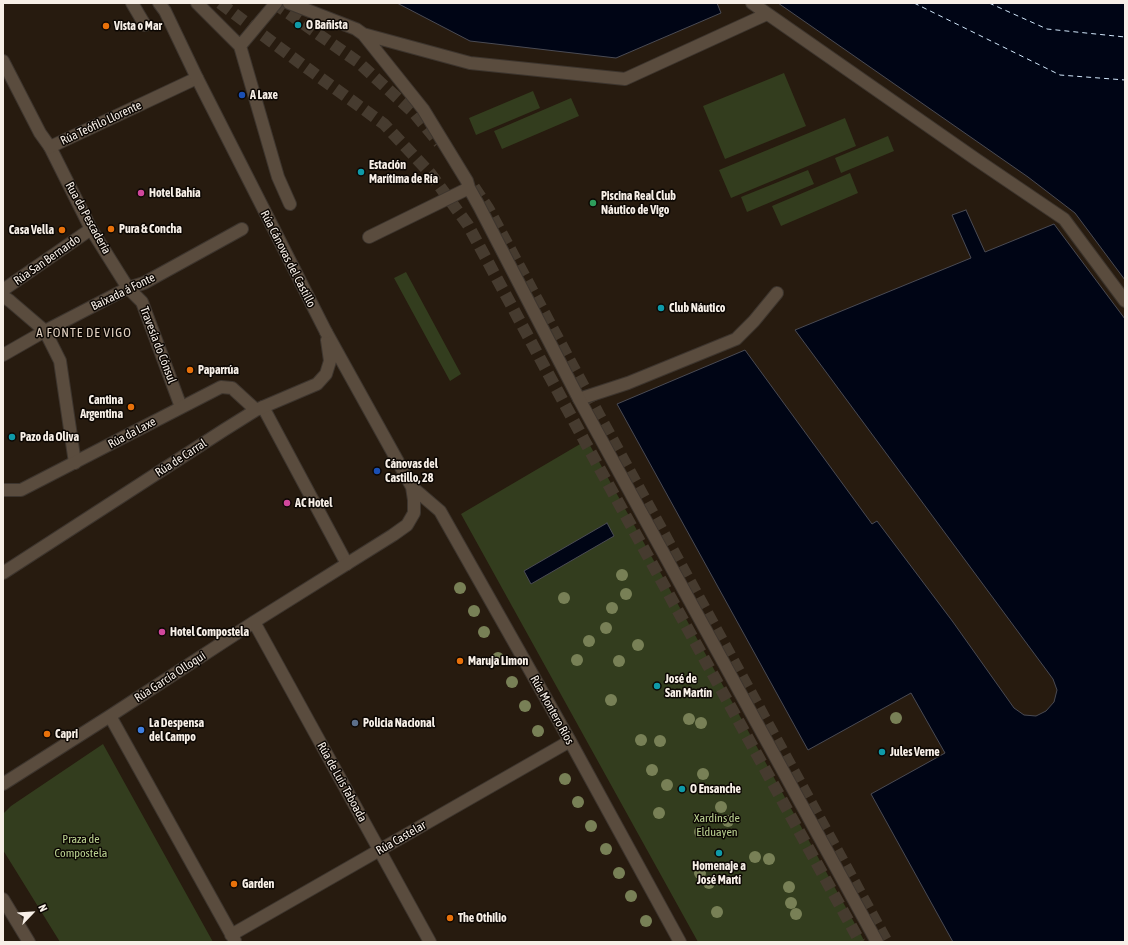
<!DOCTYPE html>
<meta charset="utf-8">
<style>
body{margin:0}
#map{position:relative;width:1128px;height:945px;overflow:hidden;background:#271b0f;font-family:"Asap Condensed",sans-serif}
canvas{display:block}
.frame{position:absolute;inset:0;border:4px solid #f7efe7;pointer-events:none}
.north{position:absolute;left:12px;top:893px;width:40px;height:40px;-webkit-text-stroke:3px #0c0703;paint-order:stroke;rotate:65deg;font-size:11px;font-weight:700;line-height:16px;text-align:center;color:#f7efe7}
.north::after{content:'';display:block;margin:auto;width:14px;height:18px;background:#f7efe7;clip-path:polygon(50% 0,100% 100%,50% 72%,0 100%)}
</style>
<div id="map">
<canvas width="1128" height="945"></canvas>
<div class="frame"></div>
<div class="north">N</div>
</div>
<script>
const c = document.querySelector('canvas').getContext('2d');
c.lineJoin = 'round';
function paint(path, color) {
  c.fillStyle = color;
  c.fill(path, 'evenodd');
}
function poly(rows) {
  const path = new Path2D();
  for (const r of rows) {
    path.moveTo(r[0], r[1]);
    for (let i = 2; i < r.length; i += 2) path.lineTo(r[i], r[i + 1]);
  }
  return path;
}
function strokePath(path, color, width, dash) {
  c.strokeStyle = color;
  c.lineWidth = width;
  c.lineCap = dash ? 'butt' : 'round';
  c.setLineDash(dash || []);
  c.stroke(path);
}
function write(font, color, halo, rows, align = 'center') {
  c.font = font + ' "Asap Condensed",sans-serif';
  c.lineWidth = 3;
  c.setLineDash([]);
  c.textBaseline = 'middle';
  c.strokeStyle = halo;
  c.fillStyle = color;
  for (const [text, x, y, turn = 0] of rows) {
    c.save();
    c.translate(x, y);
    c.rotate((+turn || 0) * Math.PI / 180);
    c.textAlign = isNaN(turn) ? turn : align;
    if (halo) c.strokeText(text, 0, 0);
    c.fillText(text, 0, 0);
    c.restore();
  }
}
paint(poly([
 [784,73,806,126,725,159,703,106],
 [533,91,540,108,476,135,469,118],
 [571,98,579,116,502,149,494,131],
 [845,118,856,146,731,198,719,170],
 [888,136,894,151,841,173,835,158],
 [808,170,814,184,747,212,741,197],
 [850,173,858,193,781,226,772,206],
 [406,272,461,374,450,381,394,278],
 [587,440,865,942,698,942,461,514],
 [103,744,213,942,60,942,3,850,3,814,11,806]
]), '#333d1e');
const water = poly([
 [397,3,717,3,721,13,616,58,470,41,397,3],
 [778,3,1125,3,1125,280,1075,213,1028,177,778,3],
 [966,210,985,252,1054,224,1125,319,1125,942,953,942,871,794,945,753,911,693,808,750,617,404,745,350,872,524,877,521,953,622,1014,708,1024,715,1036,716,1046,711,1054,702,1057,690,1053,679,795,330,971,258,952,215,966,210],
 [607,523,614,536,531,584,524,571,607,523]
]);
paint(water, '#000515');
strokePath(water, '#4a4b54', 1);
strokePath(poly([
 [914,3,1060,75,1125,80],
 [989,3,1047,29,1125,37],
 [779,4,780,3]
]), '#d1e7fb', 1, [5, 4]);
strokePath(poly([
 [220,3,300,63,384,124,430,173,468,225,584,440,860,942],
 [274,3,358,62,415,114,439,143],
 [474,187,488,208,599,415,887,942]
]), '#463b2f', 12, [12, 6]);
const service = poly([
 [579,399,628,383,736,339,754,321,777,293],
 [263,407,347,564]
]);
const pedestrian = poly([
 [132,3,145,25],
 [197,3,240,46,278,177,290,204],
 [289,3,356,29,363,34,423,109,467,181,469,188,479,206,579,399,877,942],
 [752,3,977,160,1064,219,1125,301],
 [363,34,470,63,625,79,767,14],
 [240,46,276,3],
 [50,147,91,229,128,288,142,302,181,407],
 [369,237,469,188],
 [3,290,91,229],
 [3,296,10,301,45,331,60,361,75,463],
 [3,355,45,331,128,288,144,283,242,229]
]);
const minor = poly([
 [3,61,40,133,50,147,197,78],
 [412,487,440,511,570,741,680,942],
 [3,490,21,490,221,387,232,388,256,410],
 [3,573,224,430,256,410,317,384,326,374,330,361,327,340],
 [254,622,430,942],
 [110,716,235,941],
 [3,784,110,716,254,622,393,535,407,525,414,513,414,500,412,487,326,332],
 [3,899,29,942],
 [231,935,570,741]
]);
const tertiary = poly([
 [159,3,165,11,197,78,326,332]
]);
strokePath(service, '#3d352e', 14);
strokePath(pedestrian, '#3d352e', 14);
strokePath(minor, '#3d352e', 14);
strokePath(tertiary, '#3d352e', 14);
strokePath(service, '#5a4c3e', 12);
strokePath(pedestrian, '#5a4c3e', 12);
strokePath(minor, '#5a4c3e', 12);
strokePath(tertiary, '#5a4c3e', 12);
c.fillStyle = '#788056';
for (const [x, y] of [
 [622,575],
 [460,588],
 [626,594],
 [564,598],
 [612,608],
 [474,611],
 [606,628],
 [484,632],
 [589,641],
 [638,645],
 [498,658],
 [577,660],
 [619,661],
 [512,682],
 [611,700],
 [525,706],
 [896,718],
 [689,719],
 [701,723],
 [538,731],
 [641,740],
 [660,741],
 [652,770],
 [703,774],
 [565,779],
 [667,785],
 [578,802],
 [721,807],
 [659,813],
 [728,821],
 [591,826],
 [700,832],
 [606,849],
 [755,857],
 [769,859],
 [619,873],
 [700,873],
 [709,883],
 [789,887],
 [631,896],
 [791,903],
 [717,912],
 [796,914],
 [646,921]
]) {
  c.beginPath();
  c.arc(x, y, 6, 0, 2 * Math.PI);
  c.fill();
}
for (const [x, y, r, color] of [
 [298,25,4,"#0f9aa8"],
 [106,26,4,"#e8710a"],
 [242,95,4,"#1a4fb4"],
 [361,172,4,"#0f9aa8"],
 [141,193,4,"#d1479c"],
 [593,203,4,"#2e9e5b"],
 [111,229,4,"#e8710a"],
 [62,230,4,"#e8710a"],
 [661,308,4,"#0f9aa8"],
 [190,370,4,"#e8710a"],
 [131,407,4,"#e8710a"],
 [12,437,4,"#0f9aa8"],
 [377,471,4,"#1a4fb4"],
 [287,503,4,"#d1479c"],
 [162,632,4,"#d1479c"],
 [460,661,4,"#e8710a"],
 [657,686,4,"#0f9aa8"],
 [355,723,4,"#5c6f8a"],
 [141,730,4,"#3f7fe0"],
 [47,734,4,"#e8710a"],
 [882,752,4,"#0f9aa8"],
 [682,789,4,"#0f9aa8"],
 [719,853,4,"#0f9aa8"],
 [234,884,4,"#e8710a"],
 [450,918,4,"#e8710a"]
]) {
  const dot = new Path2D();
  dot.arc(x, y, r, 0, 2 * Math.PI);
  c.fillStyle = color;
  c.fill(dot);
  strokePath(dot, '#0c0703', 1.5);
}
write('bold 12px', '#f7efe7', '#0c0703', [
 ["O Bañista",306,25],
 ["Vista o Mar",114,26],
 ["A Laxe",250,95],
 ["Estación",369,165],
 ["Marítima de Ría",369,179],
 ["Hotel Bahía",149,193],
 ["Piscina Real Club",601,196],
 ["Náutico de Vigo",601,210],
 ["Pura & Concha",119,229],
 ["Casa Vella",54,230,"right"],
 ["Club Náutico",669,308],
 ["Paparrúa",198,370],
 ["Cantina",123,400,"right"],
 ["Argentina",123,414,"right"],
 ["Pazo da Oliva",20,437],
 ["Cánovas del",385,464],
 ["Castillo, 28",385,478],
 ["AC Hotel",295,503],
 ["Hotel Compostela",170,632],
 ["Maruja Limon",468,661],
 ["José de",665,679],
 ["San Martín",665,693],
 ["La Despensa",149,723],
 ["del Campo",149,737],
 ["Policia Nacional",363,723],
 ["Capri",55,734],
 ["Jules Verne",890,752],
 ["O Ensanche",690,789],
 ["Homenaje a",719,866,"center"],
 ["José Martí",719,880,"center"],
 ["Garden",242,884],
 ["The Othilio",458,918]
], 'left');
write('12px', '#f7efe7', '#0c0703', [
 ["Rúa Teófilo Llorente",101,123,-25],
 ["Rua da Pescadería",88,218,61],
 ["Rúa Cánovas del Castillo",288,259,63],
 ["Rúa San Bernardo",47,260,-35],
 ["Baixada á Fonte",123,292,-26],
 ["Travesía do Cónsul",158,345,69],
 ["Rúa da Laxe",132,433,-28],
 ["Rúa de Carral",181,458,-33],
 ["Rúa García Olloqui",170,677,-33],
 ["Rúa Montero Ríos",552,710,61],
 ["Rúa de Luis Taboada",342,782,61],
 ["Rúa Castelar",401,838,-30]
]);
write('12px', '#bbd291', '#0c0703', [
 ["Xardíns de",717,818],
 ["Elduayen",717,832],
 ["Praza de",81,839],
 ["Compostela",81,853]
]);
c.letterSpacing = '1px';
write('13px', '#e0d0c0', '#0c0703', [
 ["A FONTE DE VIGO",84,333]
]);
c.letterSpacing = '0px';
</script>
